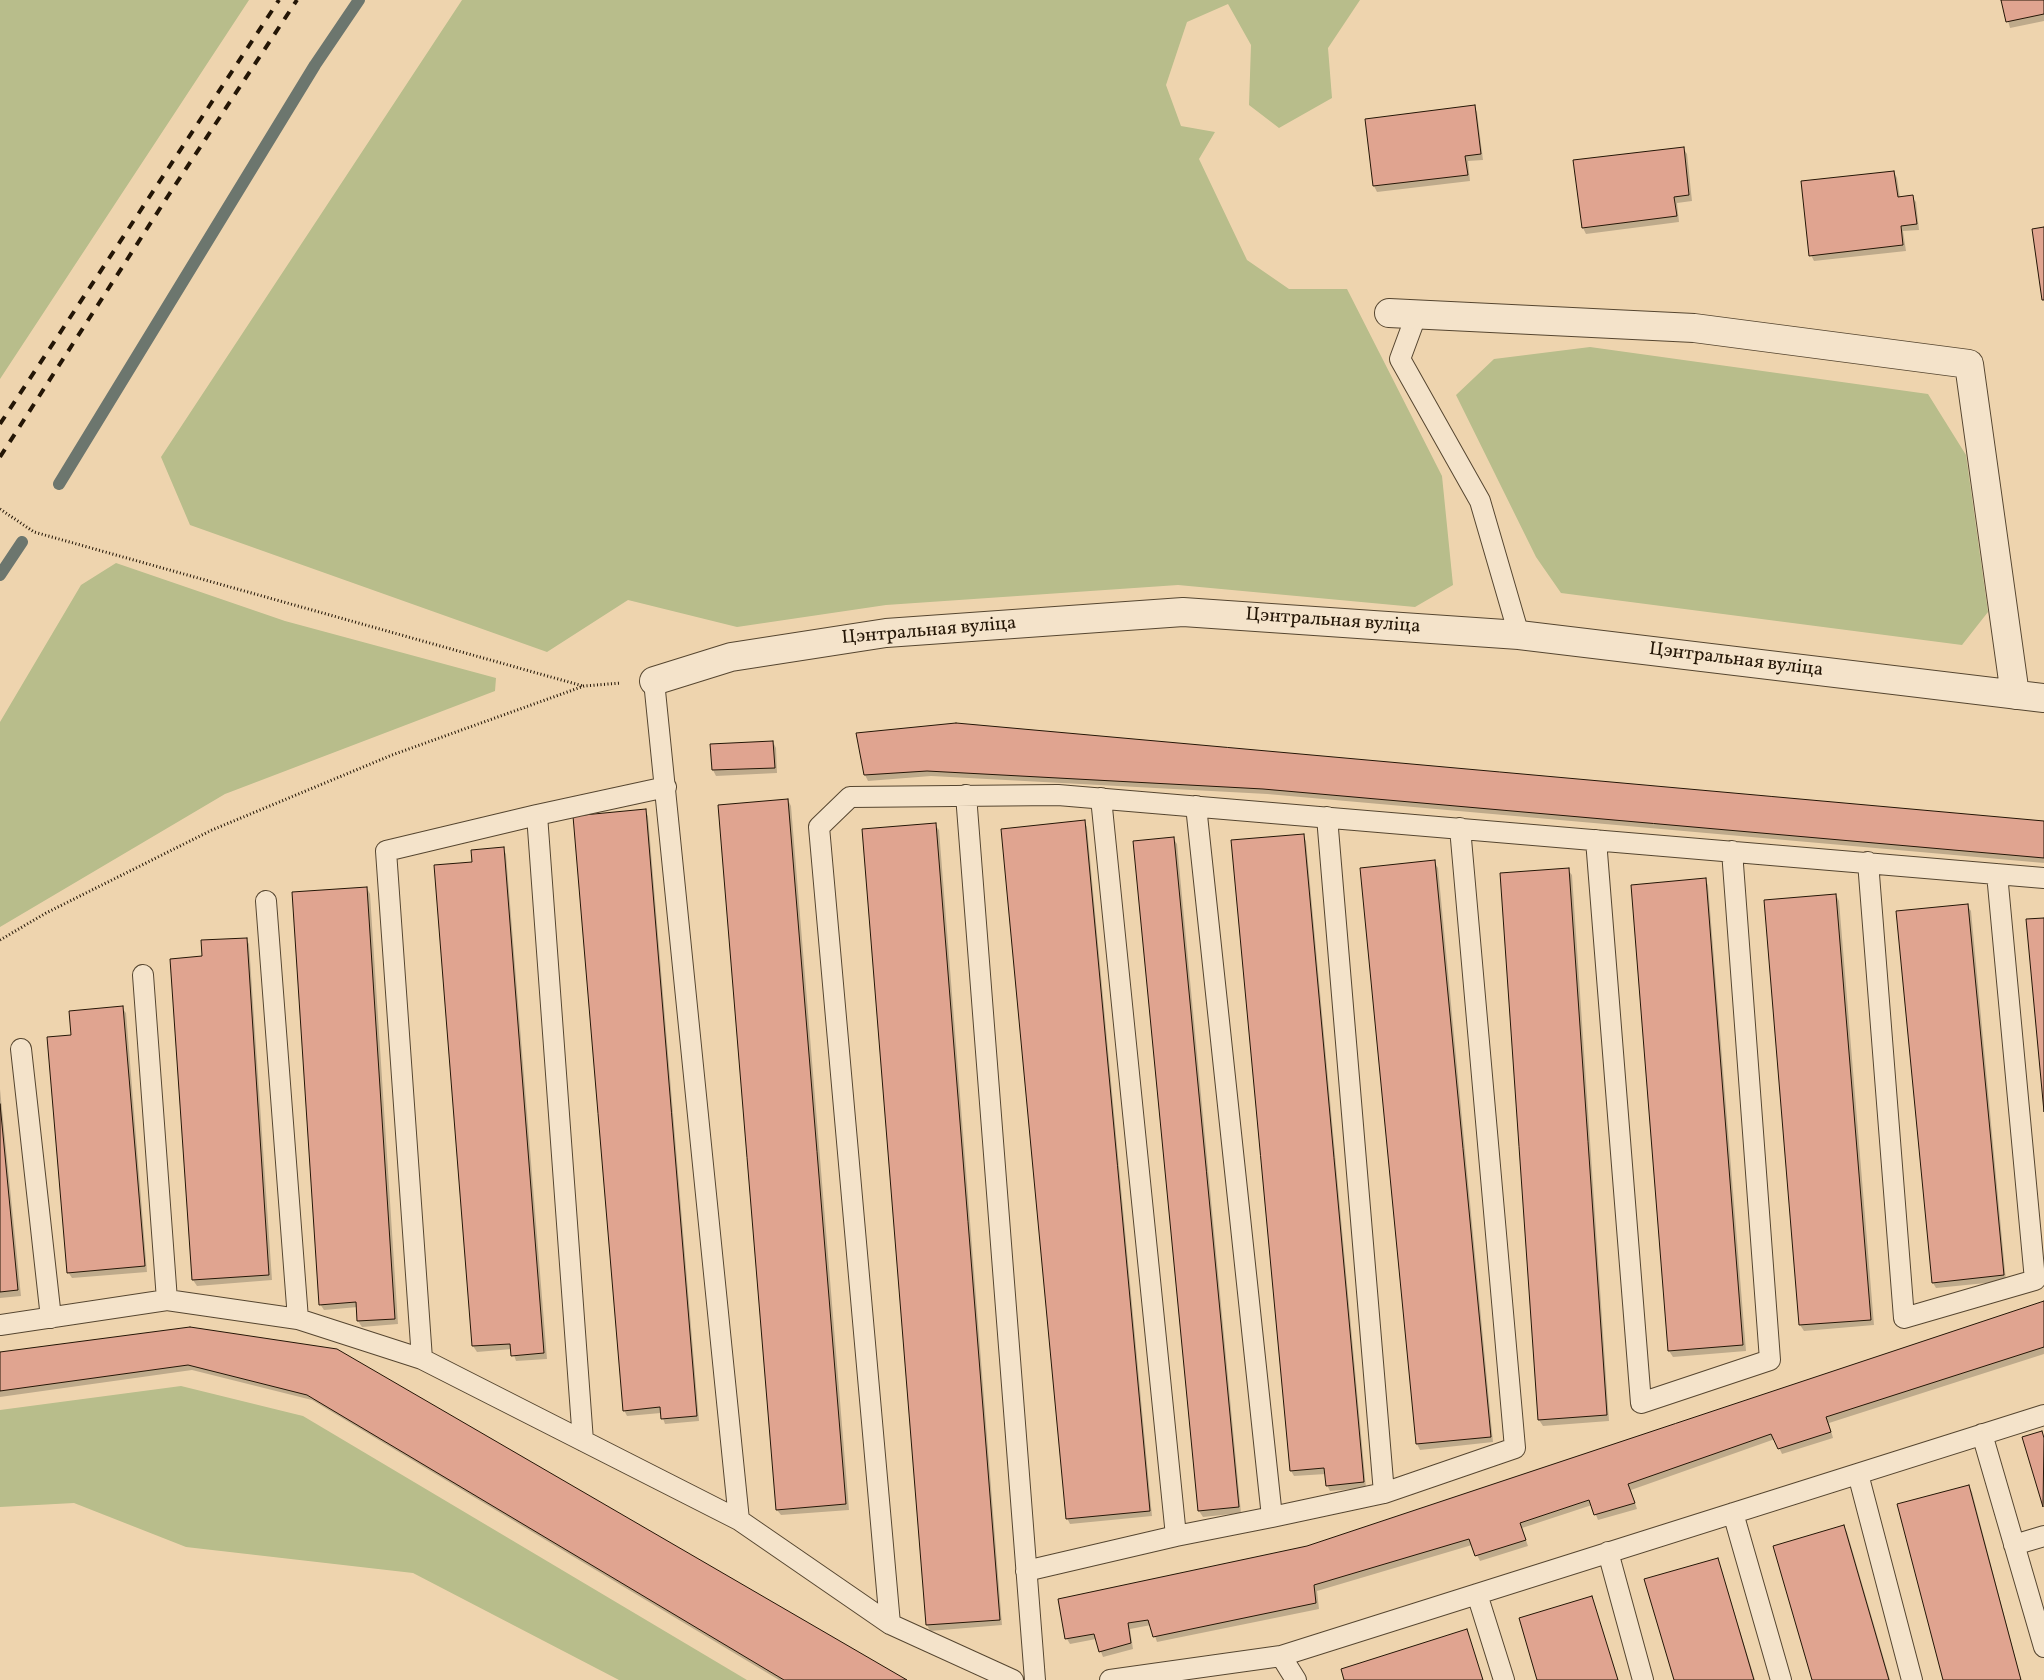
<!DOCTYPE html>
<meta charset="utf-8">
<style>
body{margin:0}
canvas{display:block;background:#eed4ae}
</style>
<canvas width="2044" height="1680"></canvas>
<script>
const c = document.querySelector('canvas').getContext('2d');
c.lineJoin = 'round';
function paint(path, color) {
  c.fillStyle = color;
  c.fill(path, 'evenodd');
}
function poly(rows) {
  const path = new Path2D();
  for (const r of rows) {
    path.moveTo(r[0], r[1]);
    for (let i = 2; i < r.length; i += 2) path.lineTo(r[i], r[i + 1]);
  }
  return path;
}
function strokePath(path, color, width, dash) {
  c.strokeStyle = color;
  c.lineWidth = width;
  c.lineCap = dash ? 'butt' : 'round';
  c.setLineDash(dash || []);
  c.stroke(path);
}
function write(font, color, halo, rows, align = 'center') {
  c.font = font + ' Vollkorn,serif';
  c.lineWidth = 5;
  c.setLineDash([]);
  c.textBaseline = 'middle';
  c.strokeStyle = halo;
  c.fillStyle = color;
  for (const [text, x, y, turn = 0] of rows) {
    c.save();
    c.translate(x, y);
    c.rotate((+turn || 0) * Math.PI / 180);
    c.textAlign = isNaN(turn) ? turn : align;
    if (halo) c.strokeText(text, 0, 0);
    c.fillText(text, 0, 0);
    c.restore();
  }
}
paint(poly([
 [0,0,249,0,0,379],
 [462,0,1360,0,1328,48,1332,98,1279,128,1249,105,1251,45,1228,4,1187,22,1166,85,1181,126,1215,132,1199,159,1247,260,1289,289,1347,289,1442,476,1453,585,1415,607,1178,585,886,605,737,627,628,600,547,652,190,525,161,457],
 [1590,347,1928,394,1966,455,1988,612,1962,645,1561,593,1536,557,1456,395,1494,359],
 [116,563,285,621,496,678,495,691,225,794,0,927,0,722,81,585],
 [181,1386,303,1416,747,1680,619,1680,413,1573,186,1547,74,1503,0,1507,0,1410]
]), '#b8bd8b');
paint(poly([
 [2002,0,2044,0,2044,21,2010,28],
 [1474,106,1477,112,1483,160,1468,161,1470,181,1377,192,1374,186,1366,120],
 [1683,148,1687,154,1692,201,1677,203,1679,222,1586,234,1583,228],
 [1894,172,1897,178,1900,198,1912,197,1916,202,1919,230,1903,231,1906,251,1814,261,1811,255],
 [857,734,2044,821,2044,863,1267,794,931,776,868,781,865,775],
 [773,742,776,748,777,773,716,776,713,770,712,745],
 [788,800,791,806,849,1510,781,1515,777,1510],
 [645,811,648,816,699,1421,665,1424,661,1413,627,1416,624,1410],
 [1084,821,1087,827,1152,1516,1070,1524,1067,1518],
 [935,825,939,830,1002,1625,930,1631,927,1625,863,830],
 [1303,835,1306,841,1366,1488,1330,1491,1327,1485,1326,1474,1294,1476,1291,1471],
 [1173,838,1177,844,1241,1513,1203,1517,1199,1511,1134,842],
 [503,849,506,854,547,1359,516,1361,512,1349,477,1352,473,1346,473,863],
 [1434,862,1438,868,1493,1442,1420,1450,1417,1444],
 [1568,870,1572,875,1609,1421,1543,1426,1539,1420],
 [1705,880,1708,885,1746,1351,1673,1357,1669,1351,1632,886],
 [367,888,370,894,398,1324,362,1327,358,1321,358,1307,324,1310,320,1304],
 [1836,895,1839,901,1874,1325,1804,1331,1800,1325,1765,901],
 [1967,905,1971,911,2006,1281,1936,1288,1933,1283],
 [246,939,249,944,272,1280,197,1286,193,1280,171,960,204,958],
 [122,1008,126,1013,147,1272,72,1278,68,1272,73,1036],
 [0,1089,21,1296,0,1298],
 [2044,1303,2044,1354,1829,1423,1833,1438,1782,1454,1775,1439,1631,1490,1637,1509,1598,1520,1592,1505,1522,1528,1528,1546,1480,1561,1472,1545,1317,1591,1319,1609,1157,1642,1151,1625,1130,1629,1133,1649,1103,1657,1096,1639,1070,1644,1067,1639,1307,1547],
 [190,1328,905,1680,779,1680,312,1400,192,1370,0,1397,0,1353],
 [2041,1433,2044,1437,2044,1506,2024,1438],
 [1969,1486,1972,1492,2021,1680,1944,1680],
 [1844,1526,1847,1532,1890,1680,1813,1680],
 [1718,1559,1755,1680,1675,1680],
 [1591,1597,1618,1680,1539,1680],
 [1467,1631,1483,1680,1346,1680]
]), '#0003');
strokePath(poly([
 [59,484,315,65,359,0],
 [0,575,22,542]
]), '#6c766e', 12);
const building = poly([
 [2001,0,2044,0,2044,14,2006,22,2001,0],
 [1475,105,1481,154,1465,156,1468,175,1373,186,1365,119,1475,105],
 [1684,147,1689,195,1674,197,1677,216,1582,228,1573,160,1684,147],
 [1894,171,1898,197,1913,195,1917,224,1901,226,1903,245,1809,256,1801,181,1894,171],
 [2044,227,2044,300,2042,300,2032,229,2044,227],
 [956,723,2044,821,2044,858,1263,789,927,771,864,775,856,733,956,723],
 [773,741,775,768,712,770,710,744,773,741],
 [788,799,846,1504,776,1510,718,805,788,799],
 [646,809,697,1416,661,1419,660,1407,623,1411,573,816,646,809],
 [1085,820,1150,1511,1066,1519,1001,829,1085,820],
 [936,823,1000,1620,926,1625,862,829,936,823],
 [1304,834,1364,1482,1326,1486,1324,1468,1290,1471,1231,840,1304,834],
 [1174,837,1239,1507,1198,1511,1133,841,1174,837],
 [504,847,544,1353,511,1356,510,1344,472,1346,434,865,472,862,471,850,504,847],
 [1435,860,1491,1437,1416,1444,1360,868,1435,860],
 [1569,868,1607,1415,1538,1420,1500,873,1569,868],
 [1706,878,1743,1345,1668,1351,1631,885,1706,878],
 [367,887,395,1319,357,1321,356,1302,319,1305,292,892,367,887],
 [1836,894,1871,1320,1799,1325,1764,900,1836,894],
 [1968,904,2004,1275,1932,1283,1896,911,1968,904],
 [2044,918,2044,1112,2026,919,2044,918],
 [247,938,269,1275,192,1280,170,959,202,956,201,940,247,938],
 [123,1006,145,1266,67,1273,47,1037,71,1035,69,1011,123,1006],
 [0,1104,18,1290,0,1292,0,1104],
 [2044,1301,2044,1347,1826,1417,1831,1432,1778,1449,1771,1434,1628,1484,1635,1503,1594,1515,1589,1500,1520,1523,1526,1540,1475,1556,1469,1539,1314,1585,1316,1603,1153,1637,1148,1620,1128,1623,1131,1643,1099,1652,1094,1634,1065,1639,1058,1599,1307,1546,2044,1301],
 [190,1327,337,1349,907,1680,784,1680,307,1395,188,1365,0,1391,0,1352,190,1327],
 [2042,1431,2044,1438,2043,1507,2022,1437,2042,1431],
 [1969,1485,2021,1680,1943,1680,1897,1504,1969,1485],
 [1844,1525,1889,1680,1812,1680,1773,1546,1844,1525],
 [1718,1558,1754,1680,1674,1680,1644,1579,1718,1558],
 [1592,1596,1618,1680,1537,1680,1519,1618,1592,1596],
 [1467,1629,1483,1680,1344,1680,1341,1669,1467,1629]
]);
paint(building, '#e0a490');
strokePath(building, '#241606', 1);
const service = poly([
 [1417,313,1400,359,1480,501,1519,635],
 [654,681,739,1520],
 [966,795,1035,1680],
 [1596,840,1641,1403,1770,1360,1732,851],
 [1868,862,1904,1318,2035,1280,1997,874],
 [266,901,298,1319],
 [143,975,167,1300],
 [21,1049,51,1318],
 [0,1325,167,1300,298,1319,422,1359,739,1520,890,1624,1013,1680],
 [422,1359,386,851,537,815],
 [1982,1434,2044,1647],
 [583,1441,537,815,666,787],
 [1858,1474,1912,1680],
 [1384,1493,1515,1448,1460,828],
 [1733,1513,1781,1680],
 [1272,1517,1384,1493,1327,817],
 [1176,1536,1272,1517,1196,806],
 [2014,1545,2044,1536],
 [1608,1552,1643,1680],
 [1026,1571,1176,1536,1101,798],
 [1477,1594,1504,1680],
 [890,1624,819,827,850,797,1058,795,2044,878],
 [1281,1656,1296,1680],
 [1110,1680,1281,1656,2044,1415]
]);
const minor = poly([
 [1389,313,1694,328,1969,364,2015,695],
 [654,681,731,657,886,633,1183,612,1519,635,2044,698]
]);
strokePath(service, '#564630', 22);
strokePath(minor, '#564630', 30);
strokePath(poly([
 [0,509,34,532,583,686],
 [0,940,46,913,212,830,392,755,584,686,621,683]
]), '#241606', 3, [1, 2.5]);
strokePath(service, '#f4e3ca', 20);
strokePath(minor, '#f4e3ca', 28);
strokePath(poly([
 [0,424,279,0],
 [0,457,168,196,297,0]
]), '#241606', 4, [9, 9]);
write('19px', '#241606', '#f4e3ca', [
 ["Цэнтральная вуліца",1333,622,4],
 ["Цэнтральная вуліца",929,632,-5],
 ["Цэнтральная вуліца",1736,661,7]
]);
</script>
